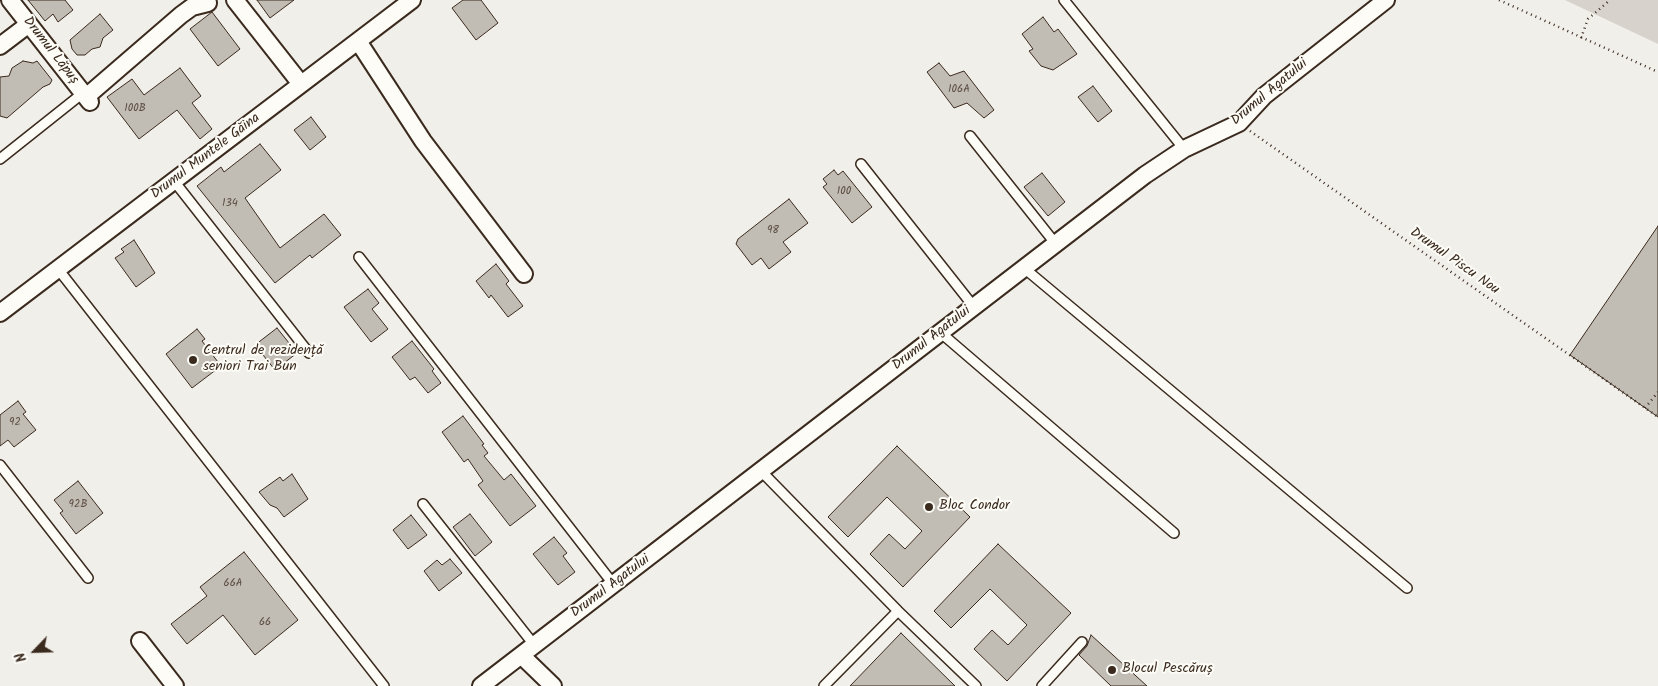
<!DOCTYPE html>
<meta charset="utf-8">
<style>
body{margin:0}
#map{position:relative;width:1658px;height:686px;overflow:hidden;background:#f1efea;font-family:Kalam,sans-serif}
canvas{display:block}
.north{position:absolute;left:10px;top:626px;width:50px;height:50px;-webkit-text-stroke:4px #fdfcf7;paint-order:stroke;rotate:246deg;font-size:14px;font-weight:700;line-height:20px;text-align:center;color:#3b2a1e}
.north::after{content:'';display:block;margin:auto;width:18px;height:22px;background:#3b2a1e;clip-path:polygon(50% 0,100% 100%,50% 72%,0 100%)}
</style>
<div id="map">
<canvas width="1658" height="686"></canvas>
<div class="north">N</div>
</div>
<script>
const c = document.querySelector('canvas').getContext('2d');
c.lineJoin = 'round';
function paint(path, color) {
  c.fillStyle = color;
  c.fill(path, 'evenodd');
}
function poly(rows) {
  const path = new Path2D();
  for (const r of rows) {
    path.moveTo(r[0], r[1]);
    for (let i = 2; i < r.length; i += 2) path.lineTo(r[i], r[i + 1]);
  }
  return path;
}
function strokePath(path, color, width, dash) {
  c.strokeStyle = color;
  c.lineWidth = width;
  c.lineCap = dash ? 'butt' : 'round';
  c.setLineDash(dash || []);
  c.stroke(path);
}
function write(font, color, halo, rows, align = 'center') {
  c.font = font + ' Kalam,sans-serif';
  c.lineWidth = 4;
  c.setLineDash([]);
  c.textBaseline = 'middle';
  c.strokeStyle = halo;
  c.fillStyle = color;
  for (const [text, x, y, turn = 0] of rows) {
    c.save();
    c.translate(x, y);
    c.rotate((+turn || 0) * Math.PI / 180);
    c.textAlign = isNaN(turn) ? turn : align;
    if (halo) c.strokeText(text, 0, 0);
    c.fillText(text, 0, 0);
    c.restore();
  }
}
paint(poly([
 [1565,0,1658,0,1658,44]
]), '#d7d2cc');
const building = poly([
 [28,0,65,0,73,10,58,22,53,14,45,21,28,0],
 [257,0,294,0,270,18,257,0],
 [463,0,481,0,498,23,476,40,452,8,463,0],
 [212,12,240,49,218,66,190,29,212,12],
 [100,14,113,30,103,38,100,47,92,49,85,55,77,55,72,49,70,40,100,14],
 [1043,17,1054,32,1058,29,1077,54,1053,70,1041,66,1029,51,1033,49,1022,34,1043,17],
 [23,61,33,63,37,61,52,80,50,84,43,87,7,118,0,116,0,77,9,76,12,68,23,61],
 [939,63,950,76,964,71,994,110,984,118,967,103,954,108,927,72,939,63],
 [180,68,201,96,192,103,212,129,200,139,177,110,139,139,107,97,132,79,144,95,180,68],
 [1093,86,1112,111,1098,122,1078,97,1093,86],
 [311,117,326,137,310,150,294,130,311,117],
 [260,144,281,170,245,198,280,248,324,214,341,235,312,258,310,255,275,283,197,186,221,167,224,172,260,144],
 [834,170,838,175,843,171,872,207,852,223,823,187,827,184,823,179,834,170],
 [1042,173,1065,202,1048,216,1024,187,1042,173],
 [789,199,808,223,783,242,791,252,769,269,761,258,752,265,736,244,738,239,789,199],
 [1658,226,1658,417,1570,355,1658,226],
 [134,240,155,273,136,287,115,258,124,252,121,249,134,240],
 [496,264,509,281,506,284,523,306,508,317,491,295,489,298,476,281,496,264],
 [368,289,379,303,372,309,388,329,371,342,344,307,368,289],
 [277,328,297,353,275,370,255,345,277,328],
 [197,329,205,339,202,341,221,366,192,388,166,354,197,329],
 [412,341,434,369,432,371,441,383,428,393,415,377,410,380,392,357,412,341],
 [18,401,26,412,23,414,36,430,14,447,8,440,0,446,0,415,18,401],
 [463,416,484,444,482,445,488,453,484,456,504,480,511,474,536,506,510,526,478,485,483,481,468,459,464,462,442,432,463,416],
 [897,446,970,517,903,587,870,554,889,534,905,549,922,531,887,497,848,537,828,517,897,446],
 [292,474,308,499,284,517,277,508,270,505,259,492,280,477,283,481,292,474],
 [78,481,103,513,76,534,60,513,63,511,54,500,78,481],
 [470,514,492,542,475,556,453,527,470,514],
 [411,515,427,535,408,549,393,530,411,515],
 [554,537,567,553,563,556,575,572,558,585,533,554,554,537],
 [998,544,1071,613,1007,681,974,649,992,630,1008,645,1027,625,990,589,951,628,934,611,998,544],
 [244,552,298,620,255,655,223,615,187,644,171,624,207,596,200,587,244,552],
 [450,559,462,573,439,591,424,571,437,560,442,565,450,559],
 [901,633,955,686,850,686,901,633],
 [1091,635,1147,686,1111,686,1079,655,1087,646,1091,635]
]);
paint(building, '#c1bcb4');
strokePath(building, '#3b2a1e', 1);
const lane = poly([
 [1064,0,1184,149],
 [970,136,1055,243],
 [0,159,83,93],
 [861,164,974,307],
 [174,181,309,353],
 [359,257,614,585],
 [1024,268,1407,588],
 [58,269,384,686],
 [941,333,1174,533],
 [0,465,88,578],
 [762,472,898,611,976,686],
 [423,504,535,646],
 [824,686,898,611],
 [1042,686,1082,642]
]);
const street = poly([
 [10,0,90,102],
 [235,0,301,84],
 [358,41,423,141,524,274],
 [0,46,29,24],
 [86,97,181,15,192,7,208,3],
 [0,313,412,0],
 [140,641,175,686],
 [522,656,553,686],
 [481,686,1145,175,1184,149,1239,123,1264,96,1386,0]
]);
strokePath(lane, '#3b2a1e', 12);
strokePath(street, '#3b2a1e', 20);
strokePath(poly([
 [1499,0,1658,72],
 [1581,38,1588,19,1610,0],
 [1250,131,1658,417],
 [1645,408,1658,392]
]), '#3b2a1e', 2.5, [1, 4]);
strokePath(lane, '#fdfcf7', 9);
strokePath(street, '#fdfcf7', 16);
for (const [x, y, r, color] of [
 [193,360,5,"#3b2a1e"],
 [929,507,5,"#3b2a1e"],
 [1112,670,5,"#3b2a1e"]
]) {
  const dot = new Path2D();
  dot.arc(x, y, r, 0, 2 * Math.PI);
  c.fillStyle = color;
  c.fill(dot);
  strokePath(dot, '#fdfcf7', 2);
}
write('11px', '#5c4e44', null, [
 ["106A",959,90],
 ["100B",135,109],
 ["100",844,192],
 ["134",230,204],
 ["98",773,231],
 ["92",15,423],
 ["92B",78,505],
 ["66A",233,584],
 ["66",265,623]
]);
write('14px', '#3b2a1e', '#fdfcf7', [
 ["Drumul Lăpuș",50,51,52],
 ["Drumul Agatului",1270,93,-40],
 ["Drumul Muntele Găina",206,157,-37],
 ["Drumul Piscu Nou",1454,262,35],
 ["Drumul Agatului",932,339,-38],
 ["Drumul Agatului",611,587,-37]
]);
write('14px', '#3b2a1e', '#fdfcf7', [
 ["Centrul de rezidență",203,352],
 ["seniori Trai Bun",203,368],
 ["Bloc Condor",939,507],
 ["Blocul Pescăruș",1122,670]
], 'left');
</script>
